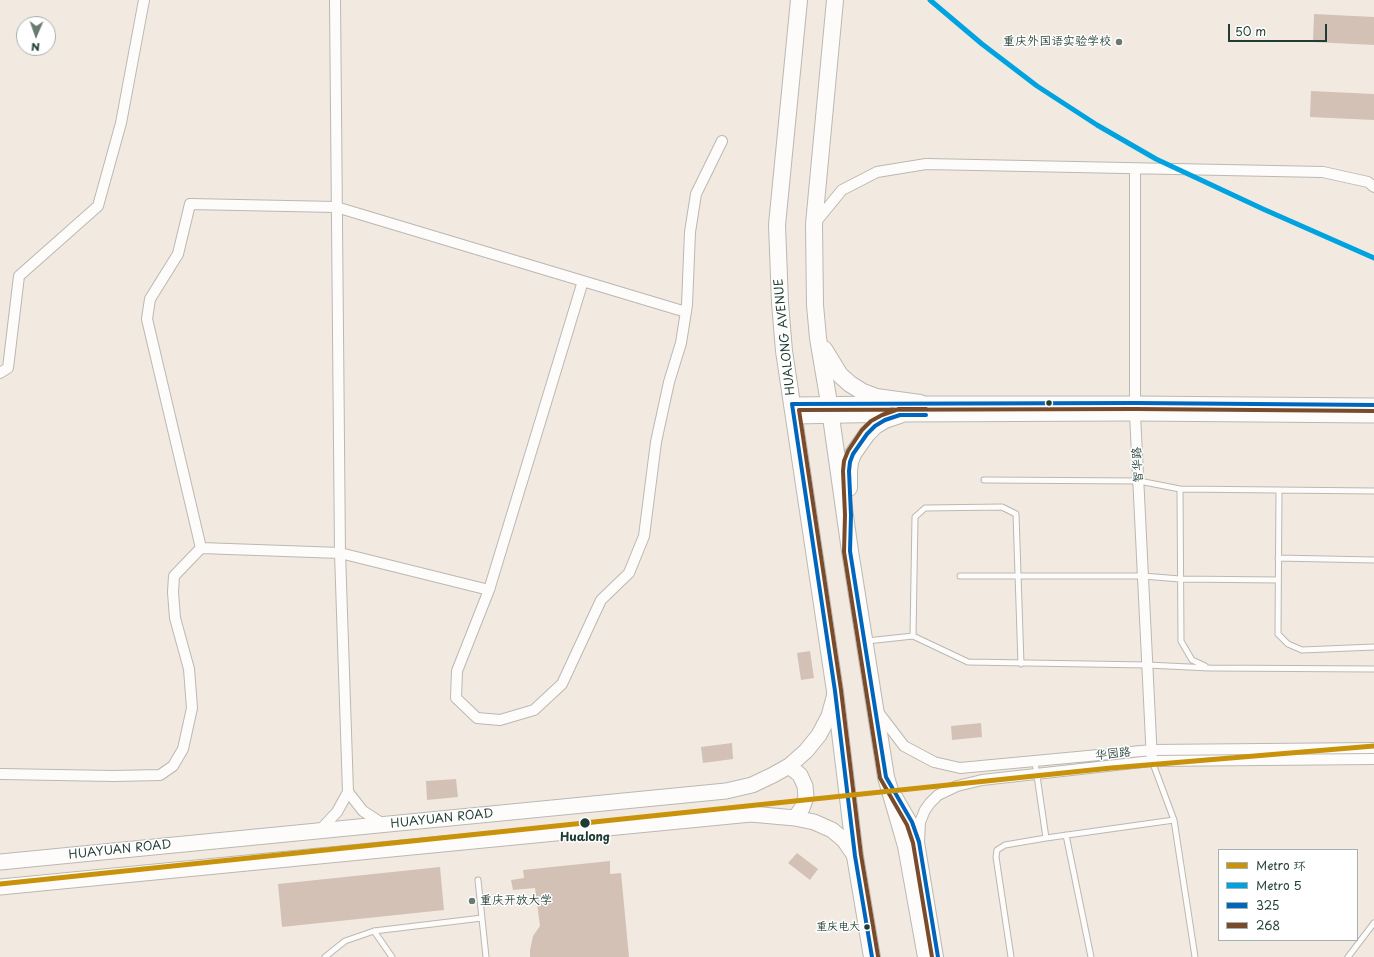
<!DOCTYPE html>
<meta charset="utf-8">
<style>
body{margin:0}
#map{position:relative;width:1374px;height:957px;overflow:hidden;background:#f2eae1;font-family:"Playpen Sans","LXGW WenKai TC",sans-serif}
canvas{display:block}
.legend{position:absolute;left:1218px;top:849px;width:140px;height:92px;box-sizing:border-box;background:#fff;border:1px solid #a5b1ae;margin:0;padding:5px 7px;list-style:none;font-size:12px;color:#1f3d34}
.legend li{display:flex;align-items:center;gap:8px;height:20px}
.legend b{width:20px;border:1px solid #a5b1ae}
.north{position:absolute;left:16px;top:16px;width:40px;height:40px;box-sizing:border-box;background:#fff;border:1px solid #a5b1ae;border-radius:50%;rotate:182deg;font-size:11px;font-weight:700;line-height:16px;text-align:center;color:#1f3d34}
.north::after{content:'';display:block;margin:auto;width:14px;height:18px;background:#697a71;clip-path:polygon(50% 0,100% 100%,50% 72%,0 100%)}
.scale{position:absolute;left:1228px;top:24px;width:99px;height:18px;box-sizing:border-box;border:2px solid #1f3d34;border-top:0;padding-left:5px;font-size:12px;line-height:14px;white-space:nowrap;color:#1f3d34;-webkit-text-stroke:3px #fff;paint-order:stroke}
</style>
<div id="map">
<canvas width="1374" height="957"></canvas>
<ul class="legend">
<li><b style="height:5px;background:#c8930a"></b>Metro 环</li>
<li><b style="height:5px;background:#00a3e0"></b>Metro 5</li>
<li><b style="height:5px;background:#0065bd"></b>325</li>
<li><b style="height:5px;background:#7a4b2a"></b>268</li>
</ul>
<div class="north">N</div>
<div class="scale">50 m</div>
</div>
<script>
const c = document.querySelector('canvas').getContext('2d');
c.lineJoin = 'round';
function paint(path, color) {
  c.fillStyle = color;
  c.fill(path, 'evenodd');
}
function poly(rows) {
  const path = new Path2D();
  for (const r of rows) {
    path.moveTo(r[0], r[1]);
    for (let i = 2; i < r.length; i += 2) path.lineTo(r[i], r[i + 1]);
  }
  return path;
}
function strokePath(path, color, width, dash) {
  c.strokeStyle = color;
  c.lineWidth = width;
  c.lineCap = dash ? 'butt' : 'round';
  c.setLineDash(dash || []);
  c.stroke(path);
}
function write(font, color, halo, rows, align = 'center') {
  c.font = font + ' "Playpen Sans","LXGW WenKai TC",sans-serif';
  c.lineWidth = 3;
  c.setLineDash([]);
  c.textBaseline = 'middle';
  c.strokeStyle = halo;
  c.fillStyle = color;
  for (const [text, x, y, turn = 0] of rows) {
    c.save();
    c.translate(x, y);
    c.rotate((+turn || 0) * Math.PI / 180);
    c.textAlign = isNaN(turn) ? turn : align;
    if (halo) c.strokeText(text, 0, 0);
    c.fillText(text, 0, 0);
    c.restore();
  }
}
paint(poly([
 [1314,14,1374,17,1374,45,1313,42],
 [1311,91,1374,94,1374,120,1310,117],
 [810,651,814,678,801,680,797,653],
 [981,723,982,737,952,740,951,726],
 [732,743,733,759,703,763,701,747],
 [456,779,458,797,427,800,426,781],
 [797,853,818,869,810,880,788,863],
 [610,861,610,874,621,873,629,957,530,957,530,950,533,936,540,926,535,888,513,890,511,880,524,878,523,870],
 [440,867,444,910,282,927,278,884]
]), '#d3c1b6');
const service = poly([
 [984,480,1139,481,1180,489,1374,491],
 [1180,489,1181,641,1192,660,1205,666],
 [1279,490,1278,634,1288,644,1302,650,1374,647],
 [1278,558,1374,560],
 [960,576,1143,576,1180,579,1278,580],
 [913,636,915,517,925,508,1002,507,1016,514,1021,664],
 [867,641,913,636,968,662,1147,665,1210,668,1374,669],
 [1152,761,1174,820,1195,957],
 [1035,762,1046,838],
 [1066,835,1091,957],
 [478,880,486,957],
 [374,931,392,957],
 [325,957,345,941,374,931,482,918],
 [1011,957,996,857,997,850,1005,845,1046,838,1174,820],
 [1348,957,1374,923]
]);
const minor = poly([
 [335,0,340,553,348,792],
 [1135,169,1135,414,1152,761],
 [815,223,842,190,877,172,926,164,1323,172,1368,182,1374,187],
 [583,281,489,590,457,671,456,698,477,718,500,720,534,710,562,684,601,600,629,573,644,536,656,442,669,382,681,343,687,305,690,232,696,194,722,141],
 [0,373,8,368,19,276,98,206,121,123,144,0],
 [201,548,147,319,150,299,178,254,190,204,336,207,686,312],
 [878,712,904,746,934,762,960,768,1152,750,1374,748],
 [0,774,114,776,160,775,173,766,183,749,192,708,189,669,175,618,173,592,174,576,201,548,340,553,489,590],
 [897,796,912,822,919,842,938,957],
 [320,830,337,812,348,792,363,811,383,824],
 [919,842,920,822,925,810,930,803,938,795,957,786,982,780,1152,761,1374,759]
]);
const tertiary = poly([
 [910,403,1135,403,1374,405],
 [792,404,886,403],
 [794,417,900,415,1135,414,1374,416]
]);
const secondary = poly([
 [789,766,800,775,805,786,806,797,802,808,795,818],
 [0,862,726,791,752,785,773,775,789,766,806,751,819,735,829,716,835,694],
 [0,887,751,814,795,818,814,822,832,830,844,840,855,856]
]);
const primary = poly([
 [799,0,777,225,780,303,784,351,835,691,855,856,872,957],
 [835,0,814,224,815,305,818,338,829,403,850,551,886,777,906,846,926,957],
 [824,349,840,375,850,384,863,392,876,397,920,403],
 [849,488,849,471,850,462,853,454,867,434,875,426,885,420,900,415]
]);
strokePath(service, '#bab8b2', 7);
strokePath(minor, '#bab8b2', 12);
strokePath(tertiary, '#bab8b2', 15);
strokePath(secondary, '#bab8b2', 17);
strokePath(primary, '#bab8b2', 18);
strokePath(service, '#fdfcfa', 5);
strokePath(minor, '#fdfcfa', 10);
strokePath(tertiary, '#fdfcfa', 13);
strokePath(secondary, '#fdfcfa', 15);
strokePath(primary, '#fdfcfa', 16);
strokePath(poly([
 [926,415,900,415,885,420,875,426,867,434,853,454,850,462,849,471,851,515,850,551,886,777,912,822,919,842,938,957],
 [872,957,855,856,835,691,792,404,1135,403,1374,405]
]), '#0065bd', 4);
strokePath(poly([
 [926,409,899,409,882,415,871,421,862,430,848,451,844,461,843,471,845,515,844,552,880,778,907,825,913,843,932,957],
 [878,956,861,855,841,690,799,410,1135,409,1374,411]
]), '#7a4b2a', 4);
strokePath(poly([
 [0,884,1111,768,1374,746]
]), '#c8930a', 5);
strokePath(poly([
 [930,0,982,44,1037,86,1097,125,1156,159,1263,209,1374,258]
]), '#00a3e0', 5);
for (const [x, y, r, color] of [
 [1119,42,4,"#697a71"],
 [1049,403,3.5,"#1f3d34"],
 [585,823,5.5,"#1f3d34"],
 [472,901,4,"#697a71"],
 [867,927,3.5,"#1f3d34"]
]) {
  const dot = new Path2D();
  dot.arc(x, y, r, 0, 2 * Math.PI);
  c.fillStyle = color;
  c.fill(dot);
  strokePath(dot, '#fff', 1.5);
}
write('11px', '#1f3d34', '#fff', [
 ["重庆电大",860,927]
], 'right');
write('12px', '#1f3d34', '#fff', [
 ["重庆外国语实验学校",1111,42],
 ["重庆开放大学",480,901,"left"]
], 'right');
write('12px', '#1f3d34', '#fff', [
 ["HUALONG AVENUE",785,337,-96],
 ["智华路",1138,465,-93],
 ["华园路",1113,754,-6],
 ["HUAYUAN ROAD",442,819,-6],
 ["HUAYUAN ROAD",120,850,-6]
]);
write('bold 12px', '#1f3d34', '#fff', [
 ["Hualong",585,838]
]);
</script>
